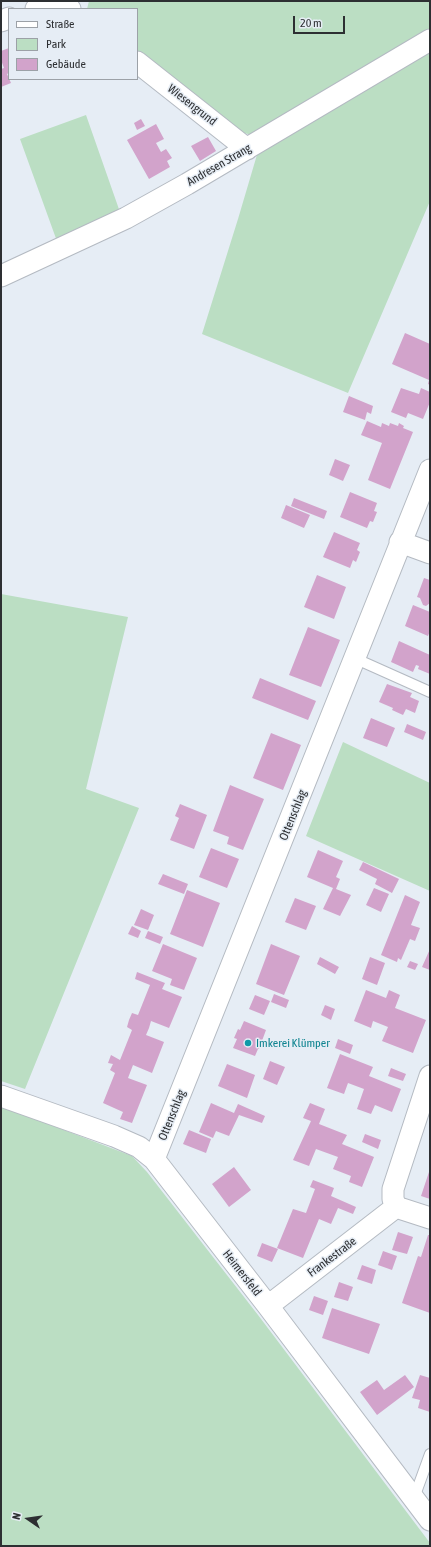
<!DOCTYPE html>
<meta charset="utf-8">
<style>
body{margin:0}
#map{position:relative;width:431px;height:1547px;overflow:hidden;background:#e6edf5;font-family:"Asap Condensed",sans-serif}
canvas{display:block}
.frame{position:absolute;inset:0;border:2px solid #2d2f32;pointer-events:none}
.legend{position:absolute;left:8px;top:8px;width:130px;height:72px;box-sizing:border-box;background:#e6edf5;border:1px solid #9ca1a7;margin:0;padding:5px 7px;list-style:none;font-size:12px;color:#2d2f32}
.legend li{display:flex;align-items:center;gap:8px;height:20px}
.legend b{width:20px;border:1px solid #9ca1a7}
.north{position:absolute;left:8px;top:1499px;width:40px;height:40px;-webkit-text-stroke:3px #e6edf5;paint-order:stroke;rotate:283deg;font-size:11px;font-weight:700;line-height:16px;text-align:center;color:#2d2f32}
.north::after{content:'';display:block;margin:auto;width:14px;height:18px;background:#2d2f32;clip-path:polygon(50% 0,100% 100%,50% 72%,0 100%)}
.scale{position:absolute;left:293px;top:16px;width:52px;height:18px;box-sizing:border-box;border:2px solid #2d2f32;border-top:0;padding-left:5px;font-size:12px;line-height:14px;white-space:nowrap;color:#2d2f32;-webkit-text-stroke:3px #e6edf5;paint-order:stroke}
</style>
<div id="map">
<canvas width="431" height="1547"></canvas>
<div class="frame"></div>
<ul class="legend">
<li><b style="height:5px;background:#fff"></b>Straße</li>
<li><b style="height:11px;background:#bbdec3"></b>Park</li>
<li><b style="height:11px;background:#d2a3cb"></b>Gebäude</li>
</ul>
<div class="north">N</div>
<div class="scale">20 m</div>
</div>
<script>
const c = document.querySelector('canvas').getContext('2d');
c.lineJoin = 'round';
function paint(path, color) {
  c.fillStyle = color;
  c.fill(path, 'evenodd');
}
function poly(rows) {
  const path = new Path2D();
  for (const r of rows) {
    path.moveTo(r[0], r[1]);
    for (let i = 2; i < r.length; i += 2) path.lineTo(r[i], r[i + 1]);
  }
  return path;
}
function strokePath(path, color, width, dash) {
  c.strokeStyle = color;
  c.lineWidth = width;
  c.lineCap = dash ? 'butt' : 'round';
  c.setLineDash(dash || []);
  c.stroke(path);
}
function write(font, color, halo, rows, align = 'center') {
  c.font = font + ' "Asap Condensed",sans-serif';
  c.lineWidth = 3;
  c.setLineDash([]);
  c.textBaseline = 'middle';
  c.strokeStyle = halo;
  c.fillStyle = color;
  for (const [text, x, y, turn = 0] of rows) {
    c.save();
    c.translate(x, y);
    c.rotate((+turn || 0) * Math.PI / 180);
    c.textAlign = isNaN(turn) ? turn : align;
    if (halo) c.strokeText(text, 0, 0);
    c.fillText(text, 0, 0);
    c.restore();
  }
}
paint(poly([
 [89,1,430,1,430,29,256,136,232,130,137,54,137,9,87,9],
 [430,45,430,201,348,393,202,334,238,219,259,148],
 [86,115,121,215,58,244,20,139],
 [1,594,128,617,86,789,139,808,25,1089,1,1081],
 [343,742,430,783,430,891,306,836],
 [1,1106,132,1156,147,1172,258,1315,430,1543,430,1546,1,1546]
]), '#bbdec3');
paint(poly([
 [9,48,9,73,7,74,11,83,1,87,1,69,4,68,1,60,1,51],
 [141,119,145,126,137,130,134,123],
 [156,124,164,139,156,143,161,152,166,149,172,158,167,161,170,167,149,179,127,140],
 [208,137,216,151,200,161,191,146],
 [405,333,430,344,430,385,428,384,429,380,392,364],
 [401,388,419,394,421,388,430,392,430,402,423,419,408,413,406,418,391,412],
 [349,396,373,406,371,414,367,412,365,420,343,412],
 [367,421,381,427,382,423,389,426,390,423,398,426,399,423,404,426,403,428,413,432,390,489,368,480,382,443,361,435],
 [335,459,350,465,343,481,329,475],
 [350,492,377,503,374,511,377,512,373,522,370,521,367,528,340,517],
 [294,498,327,511,324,519,291,506],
 [286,505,310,515,304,528,281,518],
 [334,532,360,543,357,550,360,552,356,562,353,560,350,568,323,557],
 [317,575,346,587,334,619,304,607],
 [424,578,430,580,430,603,426,606,423,605,420,598,417,597],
 [413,605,430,612,430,631,428,636,405,626],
 [308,627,340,640,321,687,289,675],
 [399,641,430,655,430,674,418,669,419,666,416,665,413,672,391,662],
 [260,678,316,701,308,720,252,698],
 [387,684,412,693,410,697,419,701,415,713,406,709,403,715,392,710,393,708,379,702],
 [371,718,395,728,387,747,363,738],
 [407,724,426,732,423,740,404,732],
 [271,733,301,745,283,790,253,778],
 [230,785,264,799,243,850,227,844,229,837,213,831],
 [180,804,207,815,194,849,170,840,179,818,175,816],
 [211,848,239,859,227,888,199,877],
 [318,850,343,861,336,877,340,879,336,889,351,895,340,916,323,909,333,888,307,877],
 [363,862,399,879,392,893,375,884,377,879,359,870],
 [163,874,188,884,184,894,158,884],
 [374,888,389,894,381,912,366,905],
 [187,890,220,903,203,947,170,934],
 [405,895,420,902,411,925,420,928,415,941,410,939,401,960,398,958,397,962,381,955],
 [295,898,316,906,306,930,285,922],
 [141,909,154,915,148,930,134,925],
 [132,926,141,931,138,938,128,934],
 [148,931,163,937,160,944,145,938],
 [163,944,197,958,184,990,170,985,172,979,152,971],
 [271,944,300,956,284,995,256,984],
 [430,949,430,970,422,967],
 [320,957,339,967,335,974,317,964],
 [370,957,385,963,377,985,362,979],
 [410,961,418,964,415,970,407,967],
 [137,972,165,983,162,989,182,997,169,1028,151,1021,149,1028,146,1035,164,1042,152,1073,133,1065,128,1078,147,1085,132,1123,120,1119,123,1112,103,1103,115,1073,110,1070,113,1064,108,1063,111,1055,120,1060,132,1030,127,1027,129,1020,132,1013,138,1015,150,985,135,979],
 [366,990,386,998,389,990,400,995,395,1008,426,1020,413,1053,382,1041,388,1027,373,1021,371,1028,354,1021],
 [274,994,289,1000,286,1008,271,1002],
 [255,995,270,1001,264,1015,249,1009],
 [325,1005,335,1009,331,1020,321,1015],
 [244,1021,266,1030,259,1049,258,1049,255,1056,233,1048,237,1039,234,1038,238,1029,240,1030],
 [338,1039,353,1045,350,1054,335,1048],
 [340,1054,373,1067,369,1076,401,1089,392,1112,375,1105,371,1114,357,1109,364,1089,348,1083,344,1094,327,1088],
 [270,1061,285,1067,277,1085,263,1079],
 [227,1064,255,1075,247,1098,218,1086],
 [391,1068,406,1074,403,1081,388,1076],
 [211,1103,234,1113,238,1104,265,1116,262,1123,239,1115,229,1136,216,1131,213,1138,199,1132],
 [310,1103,325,1109,319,1124,347,1135,342,1144,374,1157,362,1187,349,1182,351,1176,333,1169,338,1157,316,1149,309,1166,293,1160,311,1121,303,1118],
 [189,1130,211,1139,206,1153,183,1144],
 [365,1134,381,1140,378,1149,362,1142],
 [234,1167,251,1190,229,1207,212,1184],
 [430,1169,430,1199,421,1196],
 [313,1180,334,1188,331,1196,356,1207,353,1214,338,1208,331,1224,319,1219,303,1258,277,1248,293,1209,306,1213,315,1189,310,1187],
 [398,1232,413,1237,407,1254,392,1250],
 [428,1235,430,1235,430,1313,402,1303,418,1256,421,1257],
 [262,1243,278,1249,272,1262,257,1256],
 [383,1251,397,1256,392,1270,378,1265],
 [362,1265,376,1270,372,1284,357,1279],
 [339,1282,353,1287,348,1301,334,1297],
 [314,1296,328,1301,323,1315,309,1310],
 [332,1308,380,1324,369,1354,322,1338],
 [405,1375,414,1387,377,1415,360,1392,377,1380,384,1390],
 [420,1375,430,1378,430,1412,418,1408,420,1400,412,1398]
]), '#d2a3cb');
const lane = poly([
 [354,658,430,692],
 [414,1498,430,1454]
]);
const street = poly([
 [36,9,52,5,60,5,70,9],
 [1,21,9,18],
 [137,62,247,149],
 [1,276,126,218,187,184,430,40],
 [400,542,430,553],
 [1,1096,114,1136,139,1147,154,1159,268,1306,430,1520],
 [154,1159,430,470],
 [396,1207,393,1199,393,1189,430,1076],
 [396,1207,430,1218],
 [268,1306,396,1207]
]);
strokePath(lane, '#b4bac2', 12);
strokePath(street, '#b4bac2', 23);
strokePath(lane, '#fff', 10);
strokePath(street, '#fff', 21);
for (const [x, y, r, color] of [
 [248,1043,4,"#0f9aa8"]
]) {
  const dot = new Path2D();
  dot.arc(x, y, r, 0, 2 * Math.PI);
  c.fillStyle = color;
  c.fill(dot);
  strokePath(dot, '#e6edf5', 1.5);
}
write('12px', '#2d2f32', '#e6edf5', [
 ["Wiesengrund",192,105,38],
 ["Andresen Strang",219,165,-30],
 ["Ottenschlag",293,815,-68],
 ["Ottenschlag",172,1115,-68],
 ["Frankestraße",332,1257,-37],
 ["Heimersfeld",242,1273,52]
]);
write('12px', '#0d838f', '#e6edf5', [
 ["Imkerei Klümper",256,1043]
], 'left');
</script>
